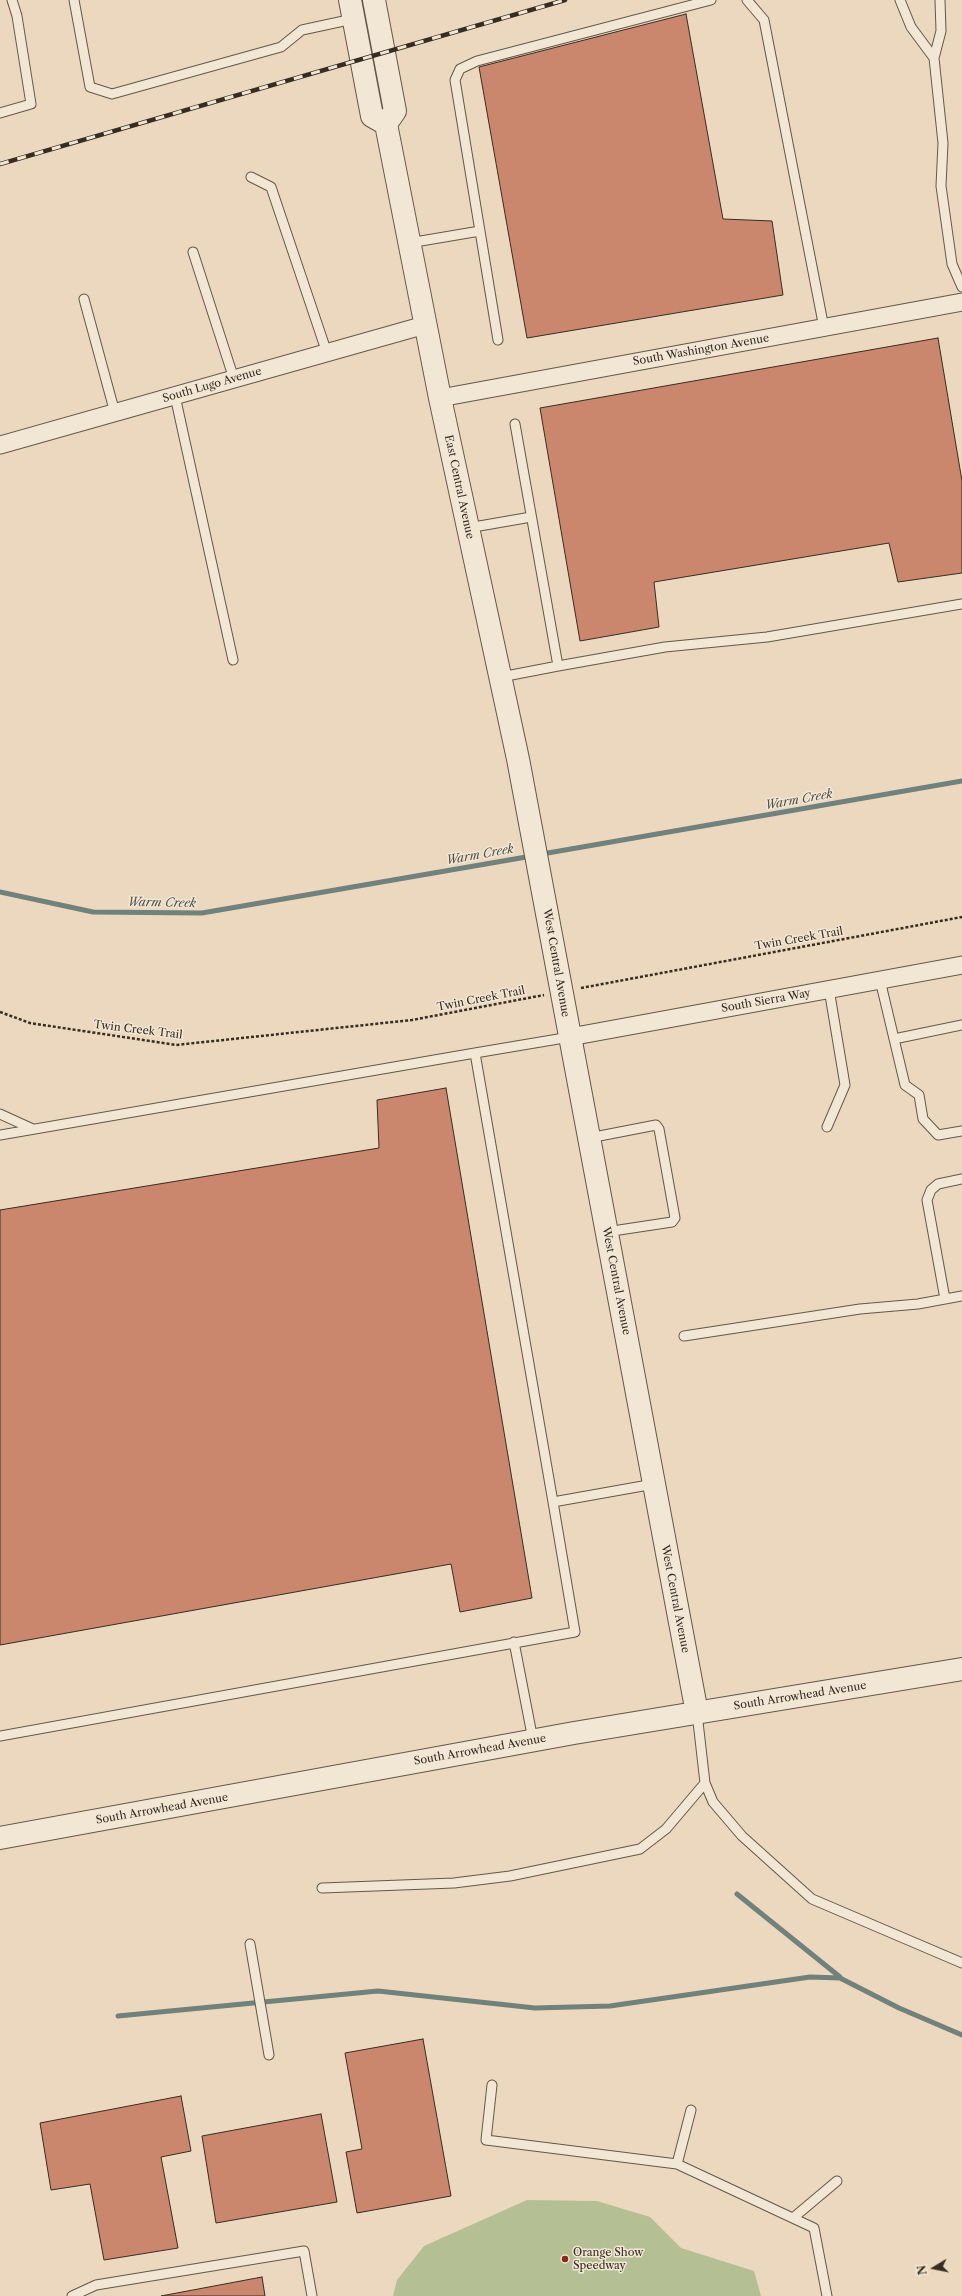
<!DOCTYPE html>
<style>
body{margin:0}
#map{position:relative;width:962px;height:2296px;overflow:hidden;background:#ebd8bf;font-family:"Libre Caslon Text",serif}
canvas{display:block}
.north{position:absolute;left:914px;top:2248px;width:40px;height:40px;-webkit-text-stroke:3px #f2e6d5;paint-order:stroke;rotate:260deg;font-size:11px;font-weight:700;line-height:16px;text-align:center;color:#362d22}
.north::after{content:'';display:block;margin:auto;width:14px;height:18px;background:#362d22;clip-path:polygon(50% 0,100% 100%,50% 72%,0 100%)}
</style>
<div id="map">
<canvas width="962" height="2296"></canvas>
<div class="north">N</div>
</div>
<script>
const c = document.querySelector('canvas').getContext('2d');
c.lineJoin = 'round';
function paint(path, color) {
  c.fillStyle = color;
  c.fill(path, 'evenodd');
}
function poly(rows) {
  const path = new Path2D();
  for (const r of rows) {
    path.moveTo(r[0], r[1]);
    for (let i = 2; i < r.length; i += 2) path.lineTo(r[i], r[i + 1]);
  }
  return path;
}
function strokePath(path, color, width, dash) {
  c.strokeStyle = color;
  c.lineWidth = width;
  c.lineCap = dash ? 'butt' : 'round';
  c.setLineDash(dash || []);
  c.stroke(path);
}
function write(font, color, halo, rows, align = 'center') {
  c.font = font + ' "Libre Caslon Text",serif';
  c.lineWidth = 3;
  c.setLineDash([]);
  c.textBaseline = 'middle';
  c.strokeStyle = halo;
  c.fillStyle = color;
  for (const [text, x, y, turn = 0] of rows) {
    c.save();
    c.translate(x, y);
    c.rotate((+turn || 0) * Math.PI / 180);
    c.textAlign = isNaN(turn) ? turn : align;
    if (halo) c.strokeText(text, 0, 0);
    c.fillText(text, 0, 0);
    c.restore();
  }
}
paint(poly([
 [527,2200,597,2201,650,2217,681,2248,754,2271,761,2296,393,2296,397,2280,424,2246]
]), '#b5bf94');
strokePath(poly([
 [542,854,962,781],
 [0,892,93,912,202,913,532,856],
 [737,1894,840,1977],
 [118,2016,378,1991,535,2008,610,2006,810,1977,840,1978,899,2008,962,2035]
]), '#71817c', 5);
const building = poly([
 [686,14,723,219,772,221,783,295,527,338,479,67,686,14],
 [938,338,962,481,962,573,898,582,889,543,654,582,659,627,580,641,540,408,938,338],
 [446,1088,532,1598,460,1612,451,1564,0,1645,0,1210,379,1148,377,1100,446,1088],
 [423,2039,451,2196,357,2213,346,2152,362,2149,345,2053,423,2039],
 [181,2096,191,2151,161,2157,178,2248,104,2260,90,2184,51,2190,40,2123,181,2096],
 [321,2114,337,2202,216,2223,202,2136,321,2114],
 [262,2277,265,2296,161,2296,262,2277]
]);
paint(building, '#cb876e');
strokePath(building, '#362d22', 1);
const service = poly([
 [74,0,90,87,112,94,281,47,302,30,353,19],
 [747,0,764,20,824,328],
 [900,0,911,27,934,58],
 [940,0,941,31,934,58,943,143,941,186,952,264,962,287],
 [0,113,31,104,17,16,12,0],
 [251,177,271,187,327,353],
 [409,243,480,231],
 [193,252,234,379],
 [84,299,115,413],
 [498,340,455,80,460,69,477,61,711,0],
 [175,396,233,660],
 [515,424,558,666,665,647,767,637,962,604],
 [468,528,531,517],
 [501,677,558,666],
 [880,980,905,1085,919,1095,923,1119,938,1135,962,1131],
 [894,1039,962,1025],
 [0,1114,33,1129],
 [827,1127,845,1085,829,989],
 [0,1135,475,1053],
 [589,1138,656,1125,659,1129,675,1218,672,1222,606,1232],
 [945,1299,927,1200,931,1190,938,1184,962,1179],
 [684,1336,860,1309,918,1304,962,1296],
 [553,1502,475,1053,570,1037],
 [514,1642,533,1740],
 [697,1713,705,1783,713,1802,742,1836,812,1899,962,1963],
 [0,1736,575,1632,553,1502,654,1484],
 [322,1888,454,1883,510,1876,640,1849,666,1829,705,1783],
 [250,1944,269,2055],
 [492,2085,486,2140,677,2164,814,2228,827,2296],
 [677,2164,691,2110],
 [793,2218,837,2181],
 [72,2296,96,2285,304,2251,312,2296]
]);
const minor = poly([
 [440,398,962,302],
 [0,445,425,325],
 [570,1037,962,965]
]);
const tertiary = poly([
 [350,0,372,116,386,124],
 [374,0,395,111,386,124,440,398,518,759,697,1713],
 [0,1838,574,1733,962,1669]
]);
strokePath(service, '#635849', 11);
strokePath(minor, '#635849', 19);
strokePath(tertiary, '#635849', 24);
strokePath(poly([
 [581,988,962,917],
 [0,1012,30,1023,176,1045,412,1020,544,995]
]), '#362d22', 2.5, [3, 2]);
strokePath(service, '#f2e6d5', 9);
strokePath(minor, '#f2e6d5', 17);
strokePath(tertiary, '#f2e6d5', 22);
const rail = poly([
 [0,164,565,0]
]);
strokePath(rail, '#362d22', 4.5);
strokePath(rail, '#f2e6d5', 3, [9]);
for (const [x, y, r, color] of [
 [565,2259,4,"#8f2418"]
]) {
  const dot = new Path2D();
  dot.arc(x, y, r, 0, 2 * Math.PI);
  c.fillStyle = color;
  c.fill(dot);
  strokePath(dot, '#f2e6d5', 1.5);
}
write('11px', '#362d22', '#f2e6d5', [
 ["South Washington Avenue",701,350,-10],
 ["South Lugo Avenue",212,385,-16],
 ["East Central Avenue",459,487,78],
 ["Twin Creek Trail",799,939,-10],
 ["West Central Avenue",556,963,80],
 ["Twin Creek Trail",481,999,-11],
 ["South Sierra Way",766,1001,-10],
 ["Twin Creek Trail",138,1030,7],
 ["West Central Avenue",616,1281,79],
 ["West Central Avenue",675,1599,79],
 ["South Arrowhead Avenue",800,1696,-9],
 ["South Arrowhead Avenue",480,1750,-10],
 ["South Arrowhead Avenue",162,1809,-10]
]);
write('11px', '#362d22', '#f2e6d5', [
 ["Orange Show",573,2253],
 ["Speedway",573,2266]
], 'left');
write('italic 12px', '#4f5048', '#f2e6d5', [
 ["Warm Creek",799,800,-10],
 ["Warm Creek",480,855,-10],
 ["Warm Creek",162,903,1]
]);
</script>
